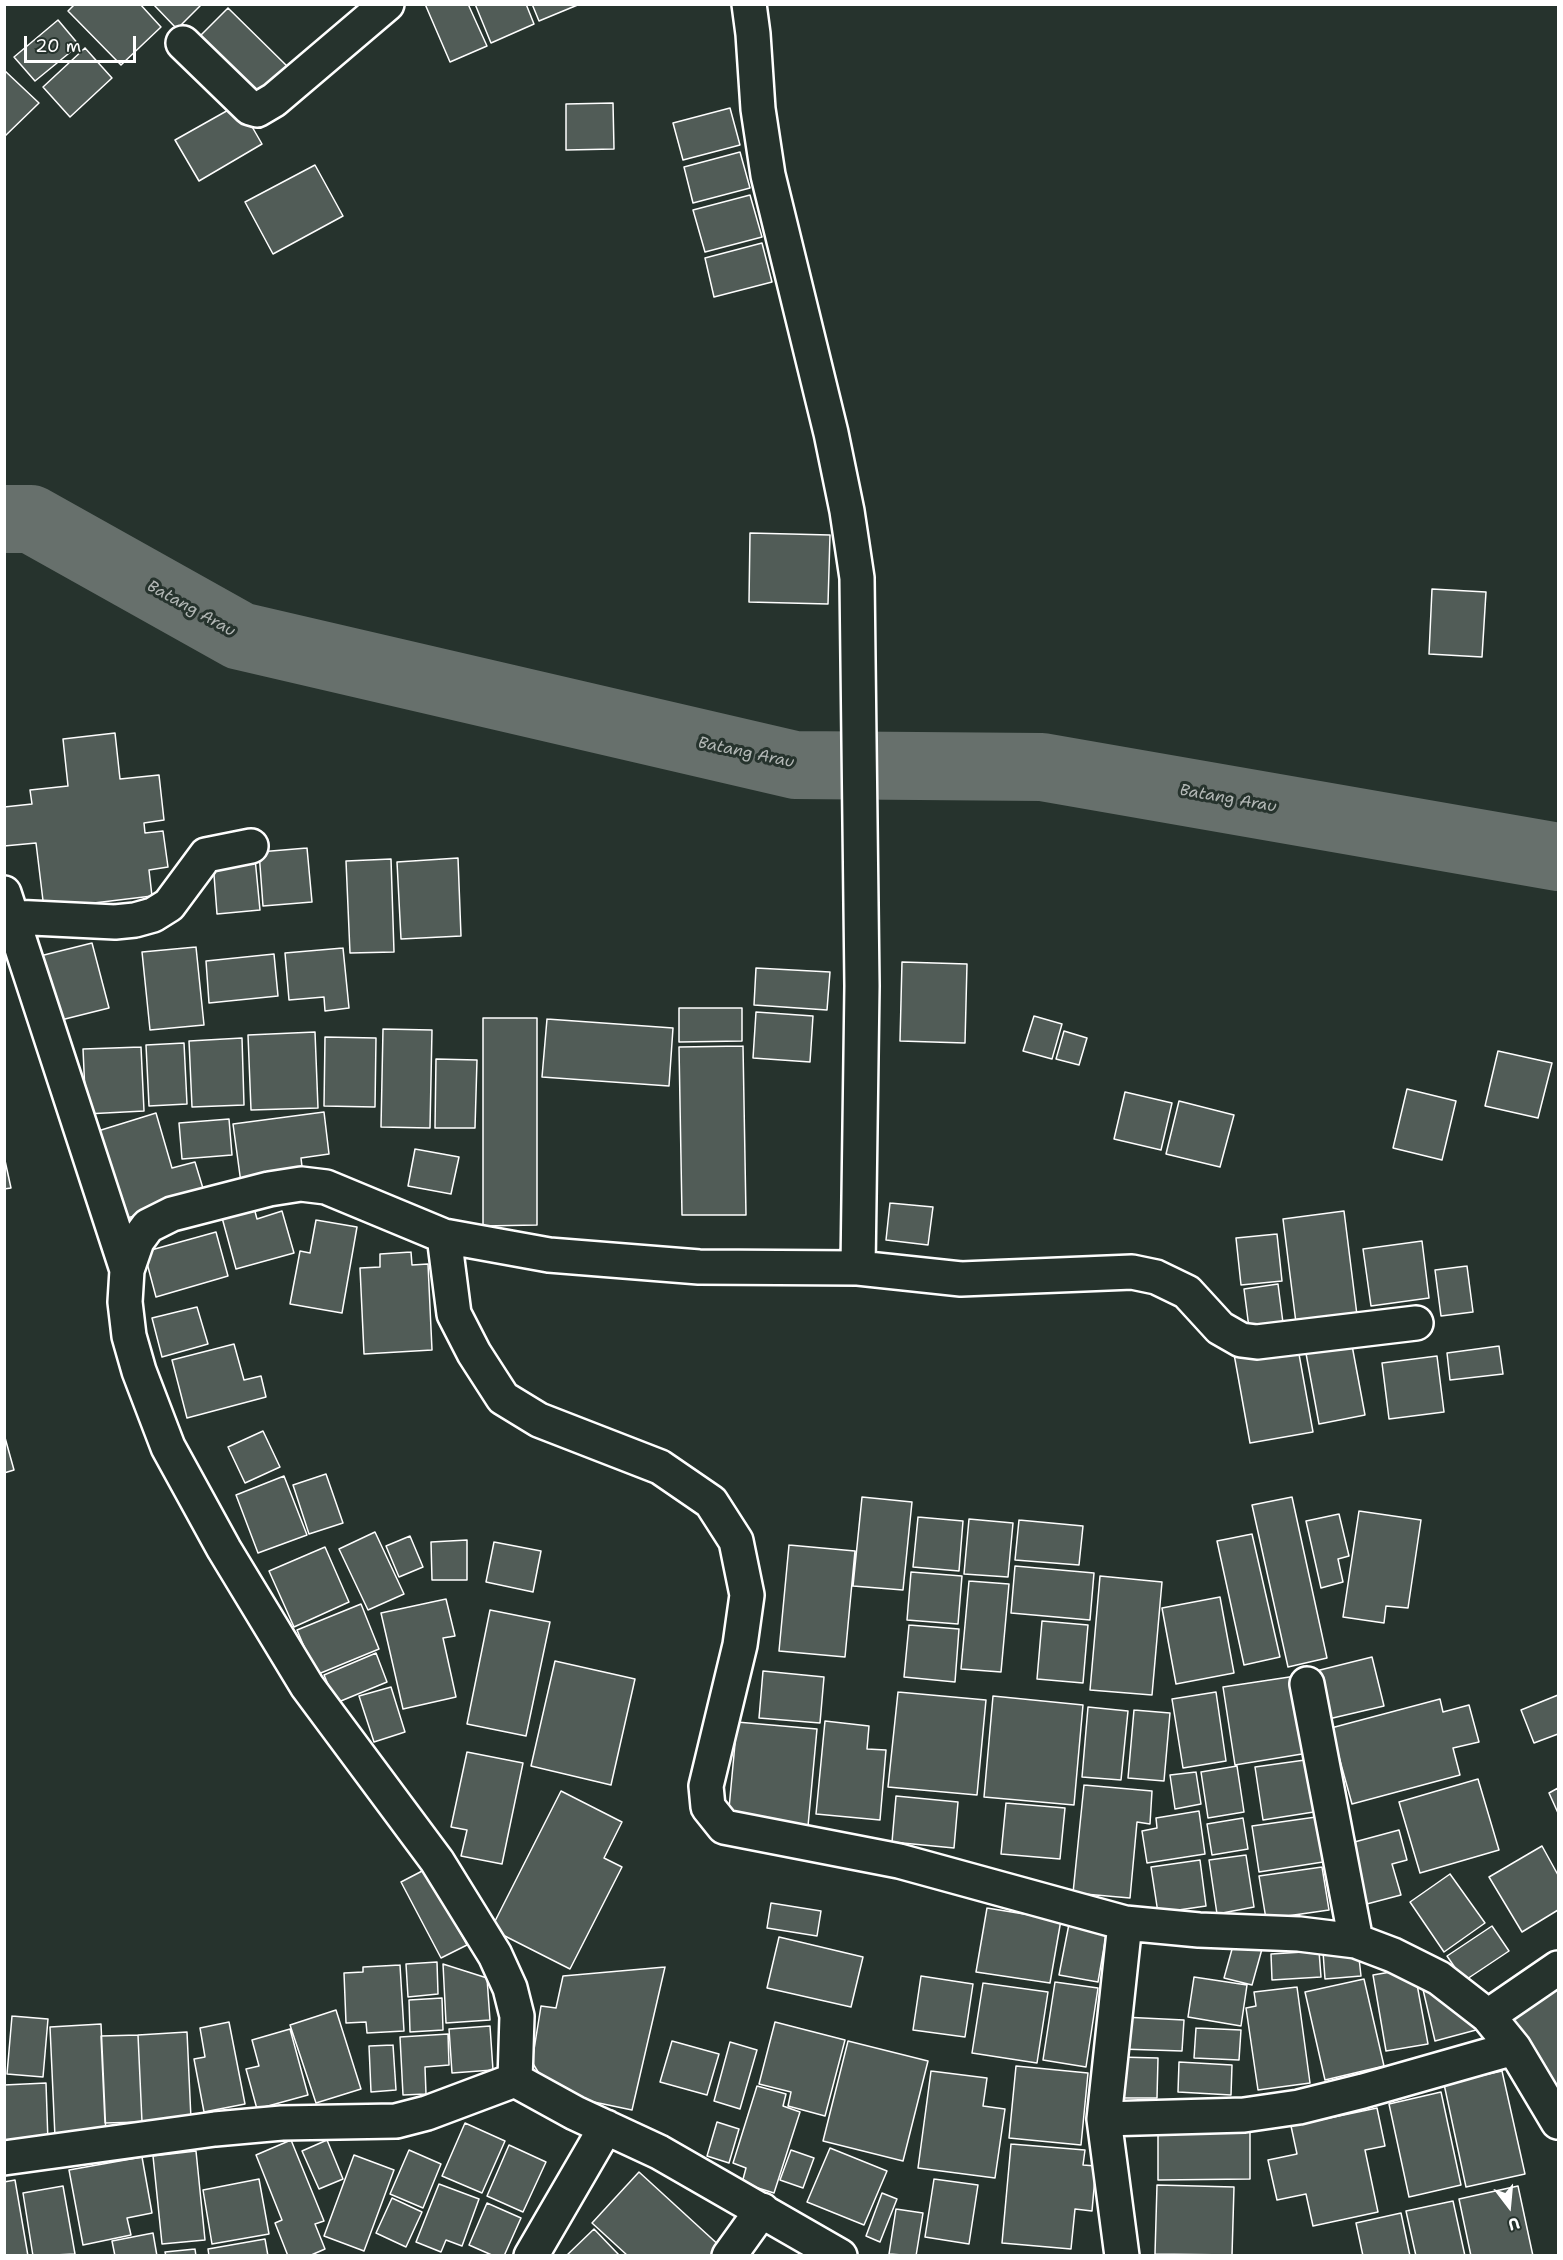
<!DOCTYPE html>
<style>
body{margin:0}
#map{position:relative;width:1563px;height:2260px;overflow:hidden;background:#26332d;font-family:"Shantell Sans",sans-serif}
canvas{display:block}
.frame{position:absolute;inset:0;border:6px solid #fff;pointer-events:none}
.north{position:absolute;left:1479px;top:2176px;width:60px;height:60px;-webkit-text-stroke:4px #26332d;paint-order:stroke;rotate:164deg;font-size:16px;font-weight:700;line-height:24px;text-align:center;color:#fff}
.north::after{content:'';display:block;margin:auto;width:21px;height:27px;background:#fff;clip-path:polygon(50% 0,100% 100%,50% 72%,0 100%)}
.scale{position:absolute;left:24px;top:36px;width:112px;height:27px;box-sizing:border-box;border:3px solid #fff;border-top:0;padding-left:8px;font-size:18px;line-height:21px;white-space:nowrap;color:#fff;-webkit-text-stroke:4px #26332d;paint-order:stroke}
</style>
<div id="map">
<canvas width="1563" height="2260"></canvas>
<div class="frame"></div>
<div class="north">U</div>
<div class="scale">20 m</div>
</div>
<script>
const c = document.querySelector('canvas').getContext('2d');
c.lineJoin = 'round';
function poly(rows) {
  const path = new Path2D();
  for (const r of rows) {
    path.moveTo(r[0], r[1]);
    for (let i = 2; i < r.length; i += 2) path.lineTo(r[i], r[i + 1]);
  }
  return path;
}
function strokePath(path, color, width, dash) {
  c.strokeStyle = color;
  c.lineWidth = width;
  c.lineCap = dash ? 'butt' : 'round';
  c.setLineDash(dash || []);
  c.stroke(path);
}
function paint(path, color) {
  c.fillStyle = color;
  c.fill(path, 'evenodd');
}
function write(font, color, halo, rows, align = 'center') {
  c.font = font + ' "Shantell Sans",sans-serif';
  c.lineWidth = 6;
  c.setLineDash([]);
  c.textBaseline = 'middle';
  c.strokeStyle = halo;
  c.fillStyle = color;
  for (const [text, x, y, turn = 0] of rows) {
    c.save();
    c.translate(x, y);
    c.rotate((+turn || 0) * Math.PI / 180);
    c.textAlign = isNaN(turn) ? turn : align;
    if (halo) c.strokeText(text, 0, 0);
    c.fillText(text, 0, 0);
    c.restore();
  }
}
strokePath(poly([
 [4,519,31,519,240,636,795,765,1042,767,1558,857]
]), '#67706c', 68);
const building = poly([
 [75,4,140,4,161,27,121,65,68,11,75,4],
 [153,4,202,4,177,29,153,4],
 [425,4,468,4,487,46,450,62,425,4],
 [475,4,526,4,534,24,491,43,475,4],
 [532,4,580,4,539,21,532,4],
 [228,8,290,69,254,104,193,43,228,8],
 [58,20,79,45,35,81,14,57,58,20],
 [85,48,112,78,70,117,43,87,85,48],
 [4,70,39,103,4,137,4,70],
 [613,103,614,149,566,150,566,104,613,103],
 [239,104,262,144,199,181,175,140,239,104],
 [730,108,740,145,683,160,673,123,730,108],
 [740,152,750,188,693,203,684,167,740,152],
 [315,165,343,216,273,254,245,202,315,165],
 [750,195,762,237,705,252,693,210,750,195],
 [762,243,772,282,714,297,705,258,762,243],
 [750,533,830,535,828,604,749,602,750,533],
 [1432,589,1486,592,1482,657,1429,654,1432,589],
 [115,733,120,779,159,775,164,820,144,823,145,833,163,831,168,867,149,870,152,896,44,909,36,843,4,846,4,807,32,804,30,790,68,786,63,739,115,733],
 [307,848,312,902,263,906,259,852,307,848],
 [255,858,260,910,217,914,213,862,255,858],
 [458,858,461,936,401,939,397,862,458,858],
 [391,859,394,952,350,953,346,861,391,859],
 [92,943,109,1008,57,1021,40,956,92,943],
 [196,947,204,1025,150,1030,142,952,196,947],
 [343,948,349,1008,325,1011,324,997,289,1000,285,953,343,948],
 [274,954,278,996,209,1003,206,961,274,954],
 [902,962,967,964,965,1043,900,1041,902,962],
 [756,968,830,972,827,1010,754,1005,756,968],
 [679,1008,742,1008,742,1041,679,1042,679,1008],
 [756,1012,813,1016,810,1062,753,1058,756,1012],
 [1034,1016,1062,1024,1052,1059,1023,1051,1034,1016],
 [483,1018,537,1018,537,1225,483,1226,483,1018],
 [547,1019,673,1028,669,1086,542,1077,547,1019],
 [383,1029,432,1030,430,1128,381,1127,383,1029],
 [1064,1031,1087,1038,1079,1065,1056,1059,1064,1031],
 [315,1032,318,1108,251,1110,248,1035,315,1032],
 [325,1037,376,1038,375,1107,324,1106,325,1037],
 [242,1038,244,1105,192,1107,189,1041,242,1038],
 [184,1043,187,1104,149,1106,146,1045,184,1043],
 [743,1046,746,1215,682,1215,679,1047,743,1046],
 [141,1047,144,1111,86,1114,83,1049,141,1047],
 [1498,1051,1552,1063,1538,1118,1485,1106,1498,1051],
 [436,1059,477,1060,475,1128,435,1128,436,1059],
 [1407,1089,1456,1101,1442,1160,1393,1148,1407,1089],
 [1125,1092,1172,1103,1161,1150,1114,1139,1125,1092],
 [1179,1101,1234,1115,1220,1167,1166,1154,1179,1101],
 [324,1112,329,1154,301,1158,303,1175,241,1183,233,1124,324,1112],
 [156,1113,172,1168,195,1162,205,1195,124,1219,98,1131,156,1113],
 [229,1119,232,1155,182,1159,179,1123,229,1119],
 [415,1149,459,1157,451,1194,408,1186,415,1149],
 [4,1156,11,1188,4,1189,4,1156],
 [890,1203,933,1207,928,1245,886,1240,890,1203],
 [253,1204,257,1219,282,1211,294,1253,236,1269,221,1214,253,1204],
 [1344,1211,1357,1315,1296,1323,1283,1219,1344,1211],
 [316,1220,357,1227,342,1313,290,1304,300,1251,310,1253,316,1220],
 [216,1232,228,1276,156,1297,144,1252,216,1232],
 [1277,1234,1282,1281,1241,1285,1236,1238,1277,1234],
 [1422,1241,1429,1298,1371,1306,1363,1249,1422,1241],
 [411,1252,412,1265,428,1264,432,1350,364,1354,360,1268,380,1267,380,1254,411,1252],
 [1467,1266,1473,1312,1441,1316,1435,1270,1467,1266],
 [1278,1284,1283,1323,1249,1328,1244,1289,1278,1284],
 [197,1307,208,1344,162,1357,152,1318,197,1307],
 [1351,1340,1365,1415,1319,1424,1305,1348,1351,1340],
 [1297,1343,1313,1432,1250,1443,1234,1354,1297,1343],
 [234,1344,244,1380,261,1376,266,1397,187,1418,172,1360,234,1344],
 [1499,1346,1503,1374,1450,1380,1447,1353,1499,1346],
 [1437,1356,1444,1412,1389,1419,1382,1363,1437,1356],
 [263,1431,280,1467,245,1483,228,1447,263,1431],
 [4,1434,14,1470,4,1473,4,1434],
 [326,1474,343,1523,309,1534,293,1485,326,1474],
 [284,1476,307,1535,258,1553,236,1495,284,1476],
 [862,1497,912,1502,903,1590,853,1586,862,1497],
 [1292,1497,1327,1658,1288,1667,1252,1505,1292,1497],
 [1359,1511,1421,1520,1408,1608,1386,1606,1384,1623,1343,1617,1359,1511],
 [1339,1514,1349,1556,1338,1559,1343,1582,1321,1588,1306,1521,1339,1514],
 [918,1517,963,1521,959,1571,913,1567,918,1517],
 [969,1519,1013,1523,1008,1577,964,1574,969,1519],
 [1019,1520,1083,1526,1079,1565,1015,1560,1019,1520],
 [375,1532,404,1594,368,1610,339,1549,375,1532],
 [1252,1534,1280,1657,1244,1665,1217,1541,1252,1534],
 [410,1536,423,1567,399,1577,386,1546,410,1536],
 [467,1540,467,1580,432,1580,431,1542,467,1540],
 [494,1542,541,1551,533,1592,486,1582,494,1542],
 [789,1545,855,1551,845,1657,779,1651,789,1545],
 [325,1547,349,1602,294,1627,269,1571,325,1547],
 [1015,1566,1094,1573,1090,1620,1011,1613,1015,1566],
 [911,1572,962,1576,958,1624,907,1620,911,1572],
 [1100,1576,1162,1582,1152,1695,1090,1690,1100,1576],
 [969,1581,1009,1584,1001,1672,961,1669,969,1581],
 [1220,1597,1234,1673,1176,1684,1162,1608,1220,1597],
 [446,1599,455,1636,443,1638,456,1697,403,1709,381,1613,446,1599],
 [361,1604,379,1649,316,1675,297,1630,361,1604],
 [490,1610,550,1622,526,1736,467,1724,490,1610],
 [1042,1621,1088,1625,1083,1683,1037,1679,1042,1621],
 [909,1625,959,1629,955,1682,904,1677,909,1625],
 [376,1653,387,1682,336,1703,324,1675,376,1653],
 [1372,1657,1384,1706,1320,1721,1308,1673,1372,1657],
 [555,1661,635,1679,611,1785,531,1766,555,1661],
 [763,1671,824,1677,820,1723,759,1718,763,1671],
 [1296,1676,1308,1753,1235,1765,1223,1687,1296,1676],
 [391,1687,405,1732,374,1742,359,1696,391,1687],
 [898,1692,986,1700,977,1795,888,1787,898,1692],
 [1216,1692,1226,1761,1183,1768,1172,1699,1216,1692],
 [1558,1695,1558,1734,1534,1743,1521,1710,1558,1695],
 [993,1696,1083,1705,1074,1805,984,1797,993,1696],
 [1440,1699,1443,1712,1469,1705,1479,1742,1453,1748,1460,1775,1352,1804,1331,1728,1440,1699],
 [1088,1707,1128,1711,1121,1780,1082,1777,1088,1707],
 [1134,1710,1170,1713,1164,1781,1128,1778,1134,1710],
 [825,1721,869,1726,867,1749,886,1750,880,1820,816,1814,825,1721],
 [737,1722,817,1729,808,1826,728,1819,737,1722],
 [467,1752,523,1763,502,1864,461,1856,467,1830,451,1827,467,1752],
 [1312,1759,1320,1811,1263,1820,1255,1767,1312,1759],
 [1237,1766,1244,1812,1208,1818,1201,1772,1237,1766],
 [1196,1772,1201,1804,1175,1809,1170,1775,1196,1772],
 [1478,1779,1499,1850,1420,1873,1399,1802,1478,1779],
 [1084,1785,1152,1791,1150,1824,1137,1822,1130,1898,1073,1893,1084,1785],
 [1558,1788,1558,1813,1549,1793,1558,1788],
 [561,1791,622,1822,604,1858,622,1867,570,1969,491,1929,561,1791],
 [896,1796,958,1802,954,1848,892,1842,896,1796],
 [1006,1803,1065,1808,1060,1859,1001,1854,1006,1803],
 [1199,1811,1205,1854,1147,1863,1142,1831,1157,1828,1156,1818,1199,1811],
 [1316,1817,1323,1862,1259,1872,1252,1826,1316,1817],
 [1243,1818,1248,1849,1212,1855,1207,1824,1243,1818],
 [1399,1830,1407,1860,1392,1864,1401,1895,1363,1905,1347,1844,1399,1830],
 [1542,1846,1558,1875,1558,1910,1522,1932,1489,1877,1542,1846],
 [1246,1855,1254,1907,1217,1914,1209,1860,1246,1855],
 [1200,1860,1206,1906,1158,1913,1151,1867,1200,1860],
 [1322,1867,1329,1910,1266,1919,1259,1876,1322,1867],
 [426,1869,467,1945,441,1958,401,1882,426,1869],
 [1450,1874,1485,1923,1444,1952,1410,1902,1450,1874],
 [771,1903,821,1911,817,1936,767,1928,771,1903],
 [987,1908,1061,1920,1050,1983,976,1972,987,1908],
 [1069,1924,1107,1930,1098,1982,1059,1975,1069,1924],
 [1492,1926,1509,1951,1464,1981,1447,1956,1492,1926],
 [779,1937,863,1957,851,2007,767,1988,779,1937],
 [1234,1942,1262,1949,1252,1985,1224,1978,1234,1942],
 [1358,1949,1361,1976,1325,1979,1323,1952,1358,1949],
 [1319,1951,1321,1977,1272,1980,1271,1954,1319,1951],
 [437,1962,438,1994,408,1997,406,1964,437,1962],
 [443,1964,487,1978,490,2020,446,2023,443,1964],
 [400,1965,404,2031,367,2033,366,2022,346,2023,344,1973,363,1972,363,1967,400,1965],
 [665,1967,632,2110,551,2093,532,2062,541,2006,556,2008,563,1976,665,1967],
 [1414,1968,1428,2044,1386,2051,1373,1975,1414,1968],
 [921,1976,973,1984,965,2037,913,2030,921,1976],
 [1194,1977,1247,1985,1241,2026,1188,2017,1194,1977],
 [1364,1979,1384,2066,1325,2080,1305,1992,1364,1979],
 [1421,1981,1470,2009,1476,2030,1435,2041,1421,1981],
 [1055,1982,1098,1988,1086,2067,1043,2060,1055,1982],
 [983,1983,1048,1992,1037,2063,972,2053,983,1983],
 [1297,1987,1310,2083,1258,2090,1246,2008,1256,2006,1254,1992,1297,1987],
 [1558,1988,1558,2103,1506,2022,1558,1988],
 [442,1998,443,2030,410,2032,409,2000,442,1998],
 [336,2010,361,2089,316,2103,290,2025,336,2010],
 [12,2016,48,2019,43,2077,7,2074,12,2016],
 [1123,2017,1184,2020,1182,2051,1121,2049,1123,2017],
 [229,2022,245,2104,204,2112,194,2059,205,2057,200,2028,229,2022],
 [775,2022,845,2040,825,2116,788,2106,791,2092,759,2084,775,2022],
 [101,2024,106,2135,55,2137,50,2027,101,2024],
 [490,2026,493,2070,452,2073,449,2029,490,2026],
 [1196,2028,1241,2030,1239,2060,1194,2058,1196,2028],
 [290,2029,308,2095,257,2109,246,2069,259,2066,252,2040,290,2029],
 [187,2032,191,2119,142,2122,138,2035,187,2032],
 [448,2034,449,2065,425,2067,426,2094,403,2095,400,2037,448,2034],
 [138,2035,142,2122,105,2123,101,2036,138,2035],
 [672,2041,719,2054,707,2095,660,2082,672,2041],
 [848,2041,928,2061,903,2161,823,2141,848,2041],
 [730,2042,757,2050,740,2109,714,2101,730,2042],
 [393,2045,396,2090,371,2092,369,2046,393,2045],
 [1118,2057,1158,2058,1157,2098,1117,2098,1118,2057],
 [1179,2062,1232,2065,1231,2095,1178,2092,1179,2062],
 [1016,2066,1088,2073,1081,2145,1009,2138,1016,2066],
 [931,2071,987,2078,983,2106,1005,2109,995,2178,918,2168,931,2071],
 [1502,2071,1525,2174,1466,2187,1444,2084,1502,2071],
 [46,2083,48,2142,4,2144,4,2085,46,2083],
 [757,2086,786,2094,783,2106,800,2112,774,2193,742,2183,746,2168,733,2163,757,2086],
 [1441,2092,1461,2185,1409,2197,1389,2104,1441,2092],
 [1377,2108,1385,2146,1365,2150,1378,2212,1313,2226,1306,2194,1277,2200,1268,2160,1297,2154,1291,2126,1377,2108],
 [717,2122,739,2129,729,2163,707,2156,717,2122],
 [465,2123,505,2141,482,2193,442,2176,465,2123],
 [1158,2132,1250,2132,1250,2179,1158,2180,1158,2132],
 [291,2140,324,2221,315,2224,325,2249,309,2256,288,2256,275,2223,282,2220,256,2155,291,2140],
 [327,2140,343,2179,319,2189,302,2151,327,2140],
 [1011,2144,1085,2150,1083,2165,1096,2166,1092,2211,1075,2209,1071,2249,1002,2243,1011,2144],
 [509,2145,546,2162,523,2212,487,2196,509,2145],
 [830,2148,887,2171,864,2225,807,2202,830,2148],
 [409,2150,441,2164,423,2208,390,2194,409,2150],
 [791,2150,814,2158,803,2188,780,2180,791,2150],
 [196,2151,205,2240,162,2244,153,2156,196,2151],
 [354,2155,394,2170,364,2251,324,2236,354,2155],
 [142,2157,152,2213,127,2218,131,2235,83,2245,69,2170,142,2157],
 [639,2172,722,2248,715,2256,628,2256,592,2223,639,2172],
 [259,2179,269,2234,212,2244,203,2190,259,2179],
 [934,2179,978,2185,969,2244,925,2237,934,2179],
 [15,2180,28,2256,4,2256,4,2182,15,2180],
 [439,2184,479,2199,462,2246,446,2240,441,2252,416,2242,439,2184],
 [1157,2185,1234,2187,1232,2255,1155,2254,1157,2185],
 [63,2186,75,2254,33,2256,23,2193,63,2186],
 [1518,2186,1533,2256,1471,2256,1459,2199,1518,2186],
 [882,2193,897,2199,880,2242,866,2236,882,2193],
 [392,2198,422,2212,406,2247,376,2233,392,2198],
 [1453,2201,1465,2256,1416,2256,1406,2211,1453,2201],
 [487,2203,521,2218,504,2256,494,2256,469,2245,487,2203],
 [896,2209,923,2213,916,2256,889,2254,896,2209],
 [1401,2213,1410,2256,1363,2256,1356,2223,1401,2213],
 [594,2229,620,2256,566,2256,594,2229],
 [153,2233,157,2256,115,2256,112,2241,153,2233],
 [265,2239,268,2256,209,2256,208,2249,265,2239],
 [195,2249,196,2256,166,2256,165,2252,195,2249]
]);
paint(building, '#515c57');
strokePath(building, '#fff', 1.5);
const minor = poly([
 [749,4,753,34,758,109,768,175,831,433,847,511,857,578,862,986,858,1268,699,1267,549,1255,444,1236,326,1187,301,1184,269,1189,172,1214,148,1226,137,1241,127,1270,125,1302,129,1336,139,1371,168,1447,224,1549,307,1686,437,1861,495,1955,510,1988,517,2016,515,2080,575,2113,659,2152,840,2256],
 [183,43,250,108,257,110,274,100,387,4],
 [4,893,127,1270],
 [12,917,115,922,135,920,153,915,169,905,206,855,251,846],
 [444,1236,454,1314,474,1353,503,1398,539,1420,660,1467,711,1502,736,1541,747,1595,740,1645,706,1786,708,1807,724,1827,899,1861,1125,1923,1199,1930,1299,1934,1356,1941,1393,1955,1439,1978,1488,2016,1514,2048,1558,2122],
 [858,1268,961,1279,1132,1272,1156,1277,1187,1292,1220,1328,1241,1340,1257,1342,1416,1323],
 [1307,1684,1356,1941],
 [1488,2016,1558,1968],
 [1104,2119,1244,2115,1299,2107,1363,2091,1514,2048],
 [4,2158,215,2129,282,2123,396,2121,427,2113,515,2080],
 [531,2256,606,2127],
 [729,2256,762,2210],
 [1122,2256,1104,2119,1125,1923]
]);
strokePath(minor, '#fff', 38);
strokePath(minor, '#26332d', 33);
write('italic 16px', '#b3b8b6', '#26332d', [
 ["Batang Arau",191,609,29],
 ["Batang Arau",746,753,12],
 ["Batang Arau",1228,799,10]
]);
</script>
